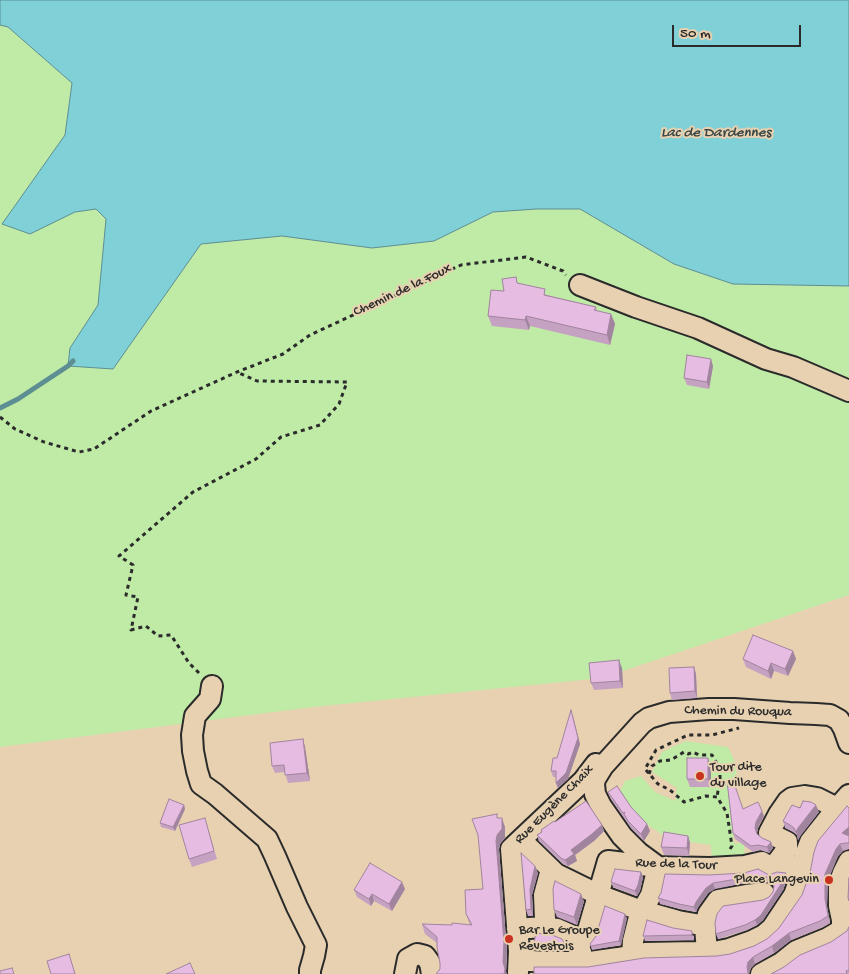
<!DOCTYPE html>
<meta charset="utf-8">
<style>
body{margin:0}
#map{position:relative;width:849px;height:974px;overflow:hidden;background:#e7d1b0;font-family:"Gochi Hand",sans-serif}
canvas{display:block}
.scale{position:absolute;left:672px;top:25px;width:129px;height:22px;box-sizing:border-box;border:2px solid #2b2b2b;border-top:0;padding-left:6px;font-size:15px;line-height:18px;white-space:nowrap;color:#2b2b2b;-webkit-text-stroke:4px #e7d1b0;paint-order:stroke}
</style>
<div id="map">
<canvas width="849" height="974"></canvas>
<div class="scale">50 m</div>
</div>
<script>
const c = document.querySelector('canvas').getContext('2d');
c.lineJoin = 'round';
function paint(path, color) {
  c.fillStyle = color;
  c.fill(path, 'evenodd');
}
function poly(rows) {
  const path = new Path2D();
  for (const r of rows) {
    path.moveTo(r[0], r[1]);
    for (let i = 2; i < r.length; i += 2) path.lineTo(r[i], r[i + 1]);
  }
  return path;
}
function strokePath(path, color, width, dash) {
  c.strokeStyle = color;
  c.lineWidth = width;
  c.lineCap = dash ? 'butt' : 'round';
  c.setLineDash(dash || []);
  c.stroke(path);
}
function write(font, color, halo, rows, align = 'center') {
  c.font = font + ' "Gochi Hand",sans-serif';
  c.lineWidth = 4;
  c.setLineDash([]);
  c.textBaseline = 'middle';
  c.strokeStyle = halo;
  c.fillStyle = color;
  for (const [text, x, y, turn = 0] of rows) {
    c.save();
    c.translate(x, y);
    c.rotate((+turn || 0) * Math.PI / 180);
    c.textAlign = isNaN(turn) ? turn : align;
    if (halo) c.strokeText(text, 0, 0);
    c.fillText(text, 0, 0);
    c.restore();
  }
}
paint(poly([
 [0,25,8,27,72,83,65,135,3,224,30,234,74,212,96,209,106,219,98,305,70,348,113,369,201,244,282,236,372,248,434,241,493,212,536,209,580,209,674,264,733,284,849,286,849,595,602,678,313,707,0,747],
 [686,741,728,747,735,762,737,776,730,799,734,844,744,842,745,862,712,865,711,845,669,839,642,821,620,792,625,781,641,776,655,792,675,801,677,788,652,772,662,752]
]), '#c0eba7');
const water = poly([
 [0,0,849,0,849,286,733,284,674,264,580,209,536,209,493,212,434,241,372,248,282,236,201,244,113,369,68,366,70,348,98,305,106,219,96,209,75,212,30,234,2,224,65,135,72,83,8,27,0,25,0,0]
]);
paint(water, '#7fd0d7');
strokePath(water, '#5d8e92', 1);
strokePath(poly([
 [0,408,18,399,68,366,73,361]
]), '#5d8e92', 5);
const minor = poly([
 [580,285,636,307,698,328,766,359,793,367,849,391],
 [212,686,210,699,195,716,192,735,193,751,197,771,201,784,215,794,267,839,275,856,297,907,316,945,314,956,310,970,310,974],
 [521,840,556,874,599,895,642,911,678,921,701,925,705,927,707,952],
 [802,867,792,866,782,867,778,864,778,861,787,849,787,842,769,833,779,814,788,801,792,798,805,796,817,798,837,808],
 [547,927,545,919,544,895,551,869],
 [705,927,708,914,718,900,746,895,764,893],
 [517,929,542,927,557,929,573,936,581,952],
 [576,942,582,940,586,937,608,861,658,867,710,868,745,866,762,862,772,868],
 [632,956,633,941,638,921,642,911,651,895,658,867,639,853,622,836,601,806,595,794,594,784,595,779,603,766,642,723,649,718,669,712,709,709,734,709,790,713,816,714,830,715,839,720,844,729,849,743],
 [519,960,545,962,590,962,618,958,645,953,696,952,719,951,729,949,752,941,764,935,772,928,794,895,801,876,805,855,810,842,833,813,849,795],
 [518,972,519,951,511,849,583,781,596,764],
 [405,974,408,959,417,954,425,956,430,963,432,974],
 [761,974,781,963,796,951,828,938,840,931,842,928,842,920,839,906,839,884,843,873,849,861]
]);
strokePath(minor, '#2b2b2b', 24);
strokePath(poly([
 [0,417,15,429,44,442,79,452,94,449,151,411,237,372,283,354,310,335,461,265,526,257,563,271,566,275],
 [199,673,189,663,171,635,158,636,146,626,131,630,138,597,126,595,133,565,119,556,193,492,256,459,281,437,320,425,339,404,347,382,257,381,237,372],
 [649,774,652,766,660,761,671,760,684,752,688,754,693,752,699,755,712,755,720,769,720,779,717,797],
 [730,849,732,846,727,813,717,797,706,796,684,802,670,790,658,784,645,769,656,750,688,735,712,735,739,728]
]), '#2b2b2b', 3, [4, 4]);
strokePath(minor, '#e7d1b0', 20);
paint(poly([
 [519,283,547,295,596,307,597,311,611,314,615,324,610,345,530,326,529,330,492,326,488,316,504,291],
 [713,366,709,389,687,385,684,378],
 [793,651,796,659,788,676,774,671,771,679,746,667,743,659],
 [694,667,696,674,697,698,672,700,670,693],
 [622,668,623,688,594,690,591,683],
 [573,716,580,744,568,779,558,788,556,783,556,777,553,777,551,771,557,758],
 [303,739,305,747,310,781,288,783,285,772,275,773,272,766],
 [711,766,711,787,690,787,687,779],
 [608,792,631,807,647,824,650,831,644,841,631,828,611,799],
 [184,805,185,809,175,831,161,827,160,823],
 [800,808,819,812,801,835,798,840,797,835,793,832,785,828,783,821],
 [849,808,849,849,843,851,838,856,828,880,827,906,830,923,823,927,791,940,774,953,755,964,751,968,749,974,588,967,717,956,730,954,754,946,767,939,779,928,802,895],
 [743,809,764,816,758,827,757,834,762,838,771,842,773,848,769,853,760,850,753,852,735,839,733,833],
 [498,818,505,827,505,838,500,844,499,850,507,951,506,971,440,969,440,963,437,943,425,934,422,924,452,925,470,925,466,914,483,889],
 [555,822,602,825,604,831,594,841,575,855,577,861,568,866,563,864,539,841,537,835,542,832,541,830],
 [207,826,217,859,192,867,189,859],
 [688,836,690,843,689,856,664,855,661,847],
 [535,866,538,873,532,895,533,916,528,916,526,910],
 [641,872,643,877,640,891,637,896,613,887,611,882],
 [709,875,769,875,787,878,783,890,763,920,757,925,747,930,718,939,716,934,763,900,769,897,773,892,774,886,769,882,763,881,745,883,715,889,708,893,698,907,696,912,681,909,660,904,658,898],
 [402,882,405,889,392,911,374,901,371,906,357,897,354,890],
 [584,901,577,925,557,917,554,910],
 [627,918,621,945,592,950,590,944],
 [647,920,694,936,694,940,645,941,643,936],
 [849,927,849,974,771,974,831,942,847,931],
 [534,943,565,944,567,950,536,949]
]), '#c6a2c2');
paint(poly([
 [611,314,615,324,610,345,607,335],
 [526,316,530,326,529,330,525,320],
 [711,359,713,366,709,389,707,382],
 [793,651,796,659,788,676,785,669],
 [619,660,622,668,623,688,620,681],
 [771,663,774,671,771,679,768,671],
 [694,667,696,674,697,698,695,691],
 [571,710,580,744,568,779,558,788,556,783],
 [303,739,305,747,310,781,307,773],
 [708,758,711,766,711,787,708,779],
 [184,805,185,809,175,831,173,827],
 [816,805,819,812,801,835,798,840,796,832,798,828],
 [762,811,764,816,758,827,757,834,755,828,756,822],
 [502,818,505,827,505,838,500,844,499,850,507,951,506,971,507,974,504,974,503,962,496,841],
 [647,824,650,831,644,841,641,834],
 [602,825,604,831,594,841,575,855,577,861,568,866,565,860,571,850],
 [849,827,849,836,842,833],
 [688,836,690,843,689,856,687,848],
 [771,842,773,848,769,853,767,847],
 [840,844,843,851,838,856,828,880,827,906,830,923,828,916,825,899,825,874,836,849],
 [535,866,538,873,532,895,533,916,531,909,530,889],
 [641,872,643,877,640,891,637,896,635,891],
 [786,873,787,878,783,890,763,920,757,925,755,920],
 [402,882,405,889,392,911,389,904],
 [713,883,715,889,708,893,698,907,696,912,694,907,696,902,706,888],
 [372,894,374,901,371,906,369,899],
 [581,894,584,901,577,925,574,917],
 [625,914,627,918,621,945,619,941],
 [789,933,791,940,774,953,772,946],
 [753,957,755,964,751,968,749,974,748,974,747,967,748,962]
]), '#a1849e');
const building = poly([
 [516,277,517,283,545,289,544,295,596,307,594,310,611,314,607,335,526,316,525,320,488,316,491,290,504,291,502,279,516,277],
 [687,355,711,359,707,382,684,378,687,355],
 [753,635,793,651,785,669,771,663,768,671,743,659,753,635],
 [619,660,620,681,591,683,589,663,619,660],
 [694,667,695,691,670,693,669,668,694,667],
 [571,710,578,738,566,773,556,783,556,771,551,771,553,758,557,758,571,710],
 [303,739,307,773,285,775,284,765,272,766,270,743,303,739],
 [687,758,708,758,708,779,687,779,687,758],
 [733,780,743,809,758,802,762,811,756,822,755,828,757,834,762,838,771,842,767,847,758,845,751,846,733,833,727,781,733,780],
 [617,786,631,807,647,824,641,834,628,821,624,814,625,812,623,813,608,792,617,786],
 [169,799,184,805,173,827,160,823,169,799],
 [586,801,602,825,592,834,571,850,574,854,565,860,561,858,537,835,542,832,541,830,554,821,555,822,586,801],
 [803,801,811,802,816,805,798,828,796,832,794,828,790,825,783,821,792,805,800,808,803,801],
 [847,806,849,808,849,827,842,833,849,836,849,843,846,843,840,844,836,849,825,874,825,899,828,916,820,921,789,933,772,946,753,957,748,962,747,967,748,973,749,974,534,974,534,967,588,967,644,958,717,956,730,954,754,946,767,939,779,928,802,895,810,873,814,852,818,841,847,806],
 [497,814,497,818,502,818,502,829,497,835,496,841,504,942,503,962,505,969,504,974,436,974,440,969,440,963,437,947,437,937,422,924,452,925,452,923,472,925,466,914,465,890,483,889,478,835,472,819,497,814],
 [205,818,214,851,189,859,179,825,205,818],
 [664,832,688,836,687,848,661,847,664,832],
 [521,853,535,866,530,889,531,909,526,910,521,853],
 [370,863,402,882,389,904,372,894,369,899,354,890,370,863],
 [615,869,641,872,638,885,635,891,611,882,615,869],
 [758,869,769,875,777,872,786,873,781,884,761,915,755,920,745,925,716,934,715,923,717,914,723,906,763,900,769,897,773,892,774,886,772,881,767,877,761,876,743,878,713,883,706,888,696,902,694,907,679,904,658,898,661,893,665,874,709,875,744,873,758,869],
 [849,878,849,901,848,898,849,878],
 [555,881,581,894,574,917,554,910,553,889,555,881],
 [605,906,625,914,619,941,591,946,590,944,596,936,605,906],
 [647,920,673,928,692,931,692,935,643,936,647,920],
 [849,927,849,970,846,971,847,974,771,974,784,967,800,955,831,942,847,931,849,927],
 [536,933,552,935,562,939,565,944,534,943,536,933],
 [69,954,75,974,51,974,47,961,69,954],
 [190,963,195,974,166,974,190,963],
 [12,968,14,974,0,974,0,971,12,968]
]);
paint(building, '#e6bce2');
strokePath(building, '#a1849e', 1);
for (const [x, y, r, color] of [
 [700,776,5,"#c8321e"],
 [829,880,5,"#c8321e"],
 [509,939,5,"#c8321e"]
]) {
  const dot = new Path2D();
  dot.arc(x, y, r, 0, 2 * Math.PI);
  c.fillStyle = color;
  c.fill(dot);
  strokePath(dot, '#e7d1b0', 2);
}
write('14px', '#2b2b2b', '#e7d1b0', [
 ["Chemin de la Foux",403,291,-25],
 ["Chemin du Rouqua",738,712,1],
 ["Rue Eugène Chaix",555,805,-45],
 ["Rue de la Tour",676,865,2]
]);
write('14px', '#2b2b2b', '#e7d1b0', [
 ["Tour dite",710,768],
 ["du village",710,784],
 ["Place Langevin",819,880,"right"],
 ["Bar Le Groupe",519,931],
 ["Revestois",519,947]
], 'left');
write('italic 15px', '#384445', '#e7d1b0', [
 ["Lac de Dardennes",716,134]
]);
</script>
